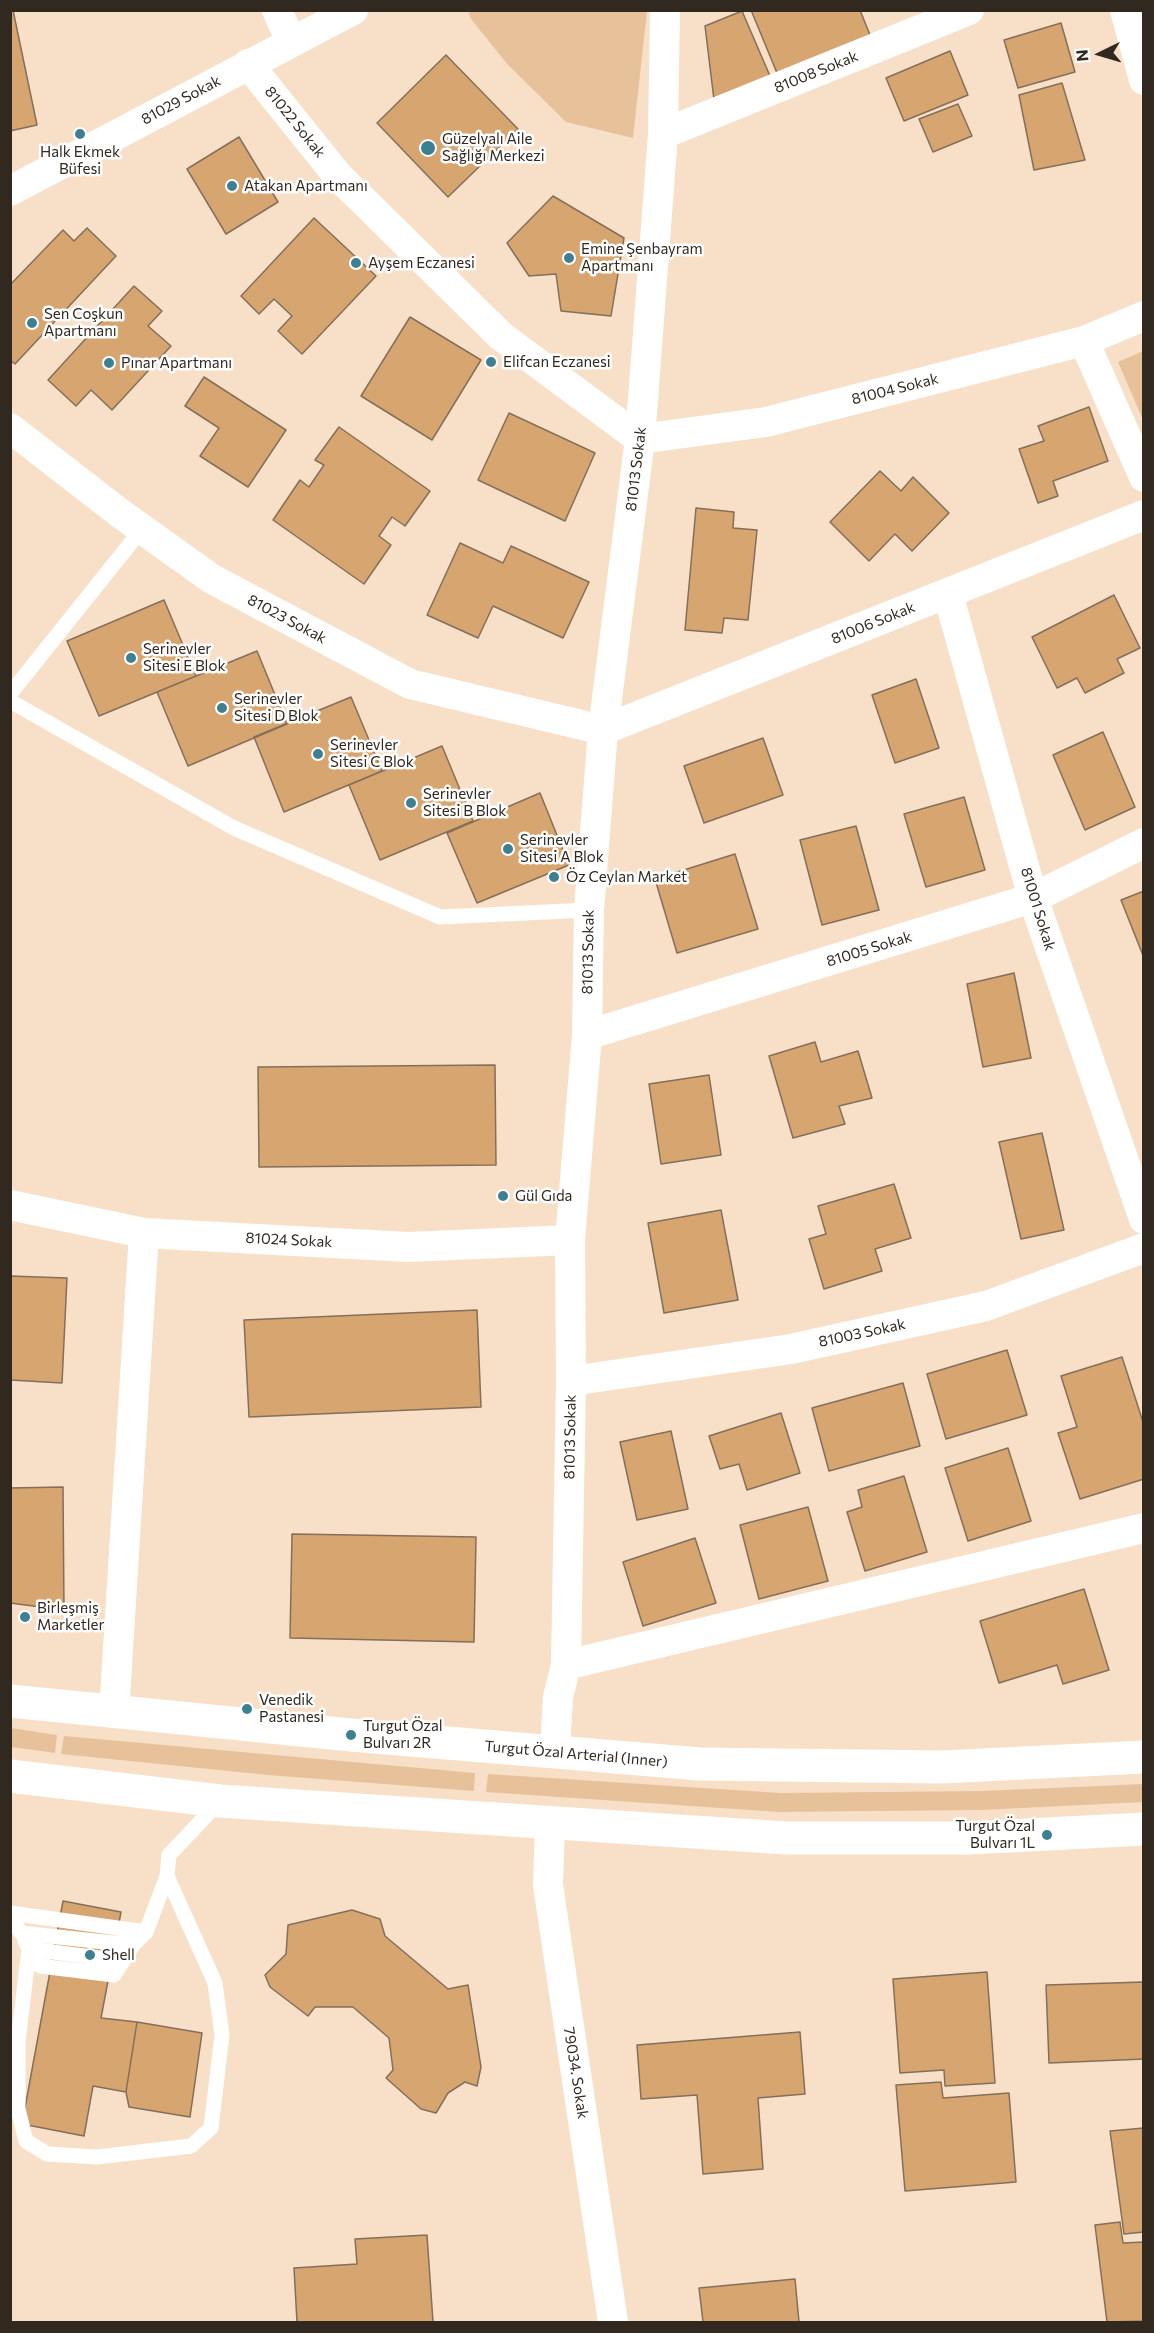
<!DOCTYPE html>
<meta charset="utf-8">
<style>
body{margin:0}
#map{position:relative;width:1154px;height:2333px;overflow:hidden;background:#f8e0c8;font-family:Commissioner,sans-serif}
canvas{display:block}
.frame{position:absolute;inset:0;border:12px solid #31281f;pointer-events:none}
.north{position:absolute;left:1070px;top:24px;width:60px;height:60px;-webkit-text-stroke:4px #fff;paint-order:stroke;rotate:265deg;font-size:16px;font-weight:700;line-height:24px;text-align:center;color:#31281f}
.north::after{content:'';display:block;margin:auto;width:21px;height:27px;background:#31281f;clip-path:polygon(50% 0,100% 100%,50% 72%,0 100%)}
</style>
<div id="map">
<canvas width="1154" height="2333"></canvas>
<div class="frame"></div>
<div class="north">N</div>
</div>
<script>
const c = document.querySelector('canvas').getContext('2d');
c.lineJoin = 'round';
function paint(path, color) {
  c.fillStyle = color;
  c.fill(path, 'evenodd');
}
function poly(rows) {
  const path = new Path2D();
  for (const r of rows) {
    path.moveTo(r[0], r[1]);
    for (let i = 2; i < r.length; i += 2) path.lineTo(r[i], r[i + 1]);
  }
  return path;
}
function strokePath(path, color, width, dash) {
  c.strokeStyle = color;
  c.lineWidth = width;
  c.lineCap = dash ? 'butt' : 'round';
  c.setLineDash(dash || []);
  c.stroke(path);
}
function write(font, color, halo, rows, align = 'center') {
  c.font = font + ' Commissioner,sans-serif';
  c.lineWidth = 5;
  c.setLineDash([]);
  c.textBaseline = 'middle';
  c.strokeStyle = halo;
  c.fillStyle = color;
  for (const [text, x, y, turn = 0] of rows) {
    c.save();
    c.translate(x, y);
    c.rotate((+turn || 0) * Math.PI / 180);
    c.textAlign = isNaN(turn) ? turn : align;
    if (halo) c.strokeText(text, 0, 0);
    c.fillText(text, 0, 0);
    c.restore();
  }
}
paint(poly([
 [468,11,647,11,633,138,566,122,508,65,471,19],
 [1143,351,1143,420,1118,362],
 [11,1728,57,1735,55,1753,11,1747],
 [64,1736,475,1773,474,1791,268,1775,61,1754],
 [488,1774,780,1793,982,1791,1143,1784,1144,1802,982,1810,779,1812,486,1792]
]), '#e7c19a');
const building = poly([
 [10,10,13,10,37,125,10,131,10,10],
 [751,10,860,10,870,35,777,73,751,10],
 [742,11,770,76,714,100,705,26,742,11],
 [1061,23,1075,72,1018,88,1004,40,1061,23],
 [950,51,968,95,904,121,886,78,950,51],
 [446,55,518,129,448,197,377,123,446,55],
 [1062,83,1085,160,1034,170,1019,95,1062,83],
 [958,104,972,136,933,152,919,119,958,104],
 [239,137,278,202,226,234,187,169,239,137],
 [553,196,624,238,611,316,561,311,556,274,529,276,507,243,553,196],
 [314,218,376,276,302,354,278,331,292,316,274,299,259,314,241,296,314,218],
 [87,228,116,256,15,364,10,360,10,285,63,230,74,241,87,228],
 [134,286,162,311,148,326,171,346,112,410,91,390,76,406,48,380,134,286],
 [410,317,481,360,432,440,361,396,410,317],
 [204,377,286,430,248,487,200,456,219,428,185,406,204,377],
 [1089,407,1108,461,1053,481,1058,496,1038,503,1019,449,1044,441,1038,426,1089,407],
 [509,413,595,453,565,521,478,480,509,413],
 [339,427,430,491,405,526,392,517,379,536,391,545,364,584,273,520,300,480,309,487,324,465,315,460,339,427],
 [880,471,901,491,913,477,949,513,912,551,895,534,869,561,830,522,880,471],
 [696,508,734,512,733,528,757,530,748,620,724,618,722,633,685,630,696,508],
 [460,543,503,563,511,546,589,582,563,638,493,606,478,638,427,615,460,543],
 [1114,595,1140,648,1117,659,1124,673,1085,693,1077,678,1057,688,1032,637,1114,595],
 [164,600,196,676,99,716,67,641,164,600],
 [257,651,287,724,188,766,157,692,257,651],
 [916,679,939,748,895,763,872,695,916,679],
 [351,697,382,771,284,812,254,737,351,697],
 [1103,732,1135,807,1085,830,1053,755,1103,732],
 [763,738,783,795,704,823,684,766,763,738],
 [442,746,473,821,380,860,349,785,442,746],
 [540,793,569,865,477,903,447,833,540,793],
 [964,797,985,870,926,887,904,814,964,797],
 [856,826,879,910,822,925,800,840,856,826],
 [735,854,758,929,677,953,655,879,735,854],
 [1144,891,1144,958,1121,900,1144,891],
 [1014,973,1031,1058,983,1067,967,984,1014,973],
 [815,1042,821,1062,858,1051,872,1098,839,1106,845,1124,793,1138,769,1056,815,1042],
 [495,1065,496,1165,259,1167,258,1067,495,1065],
 [709,1075,721,1155,661,1164,649,1084,709,1075],
 [1042,1133,1064,1230,1021,1239,999,1142,1042,1133],
 [894,1184,911,1238,875,1249,882,1271,824,1289,809,1239,826,1234,818,1206,894,1184],
 [721,1210,738,1300,664,1313,648,1223,721,1210],
 [10,1276,67,1278,62,1383,10,1380,10,1276],
 [477,1310,481,1407,249,1417,244,1320,477,1310],
 [1007,1350,1027,1415,946,1439,927,1374,1007,1350],
 [1122,1357,1144,1425,1144,1479,1080,1499,1058,1433,1077,1427,1061,1376,1122,1357],
 [903,1383,920,1446,829,1471,812,1408,903,1383],
 [781,1413,800,1473,747,1490,739,1464,720,1469,709,1436,781,1413],
 [671,1431,688,1509,637,1520,620,1442,671,1431],
 [1008,1448,1031,1521,968,1541,945,1468,1008,1448],
 [904,1476,927,1552,865,1571,847,1512,862,1507,858,1490,904,1476],
 [63,1487,64,1610,10,1603,10,1488,63,1487],
 [808,1507,828,1581,759,1599,740,1525,808,1507],
 [292,1534,476,1537,474,1642,290,1638,292,1534],
 [695,1538,716,1603,643,1626,623,1562,695,1538],
 [1084,1589,1109,1670,1063,1684,1057,1665,999,1683,980,1621,1084,1589],
 [63,1901,121,1912,101,2018,137,2022,126,2092,93,2086,84,2136,22,2124,63,1901],
 [352,1910,380,1919,385,1936,448,1989,468,1985,481,2067,477,2086,465,2082,448,2093,436,2113,421,2109,386,2078,393,2070,389,2038,353,2007,315,2007,308,2016,270,1987,265,1975,286,1954,288,1925,352,1910],
 [987,1972,995,2083,945,2086,944,2070,900,2073,893,1979,987,1972],
 [1144,1982,1144,2059,1049,2063,1046,1985,1144,1982],
 [137,2022,202,2033,190,2117,129,2107,126,2092,137,2022],
 [800,2032,805,2094,758,2098,763,2169,703,2174,697,2095,641,2099,637,2045,800,2032],
 [941,2082,943,2098,1009,2093,1016,2182,905,2191,896,2085,941,2082],
 [1144,2128,1144,2232,1124,2234,1110,2131,1144,2128],
 [1120,2222,1123,2243,1144,2242,1144,2321,1107,2322,1095,2225,1120,2222],
 [427,2235,433,2322,297,2322,294,2268,357,2264,355,2239,427,2235],
 [795,2279,799,2322,703,2322,699,2288,795,2279]
]);
paint(building, '#d7a56f');
strokePath(building, '#846f5a', 1.5);
strokePath(poly([
 [10,694,142,529],
 [10,701,234,828,440,917,589,910],
 [10,1913,146,1932,167,1876,169,1855,220,1801],
 [10,1916,21,1933,133,1945,146,1932],
 [25,1941,29,1949,123,1961,133,1945],
 [29,1949,18,2042,18,2109,26,2141,47,2154,97,2157,191,2146,211,2128,222,2035,215,1983,167,1876],
 [29,1949,40,1966,114,1975,123,1961]
]), '#fff', 15);
strokePath(poly([
 [277,10,291,42],
 [1125,10,1144,80],
 [248,64,338,176,501,336,640,439,766,422,1084,341,1144,316],
 [663,134,969,10],
 [10,191,353,10],
 [1084,341,1144,477],
 [10,428,121,514,212,579,410,684,603,730,1144,515],
 [948,594,1033,898,1144,1219],
 [587,1035,1033,898,1144,843],
 [10,1205,144,1233,408,1247,570,1240],
 [571,1381,791,1349,986,1306,1144,1248],
 [566,1665,1144,1528],
 [114,1713,144,1233],
 [555,1752,558,1697,566,1665,571,1381,570,1240,587,1035,589,910,603,730,640,439,663,134,665,10],
 [550,1822,548,1885,613,2322]
]), '#fff', 30);
strokePath(poly([
 [10,1701,351,1735,700,1764,942,1767,1144,1757],
 [10,1776,220,1801,786,1838,970,1838,1144,1829]
]), '#fff', 33);
for (const [x, y, r, color] of [
 [80,134,6,"#3d8091"],
 [428,148,8,"#3d8091"],
 [232,186,6,"#3d8091"],
 [569,258,6,"#3d8091"],
 [356,263,6,"#3d8091"],
 [32,323,6,"#3d8091"],
 [491,362,6,"#3d8091"],
 [109,363,6,"#3d8091"],
 [131,658,6,"#3d8091"],
 [222,708,6,"#3d8091"],
 [318,754,6,"#3d8091"],
 [411,803,6,"#3d8091"],
 [508,849,6,"#3d8091"],
 [554,877,6,"#3d8091"],
 [503,1196,6,"#3d8091"],
 [25,1617,6,"#3d8091"],
 [247,1709,6,"#3d8091"],
 [351,1735,6,"#3d8091"],
 [1047,1835,6,"#3d8091"],
 [90,1955,6,"#3d8091"]
]) {
  const dot = new Path2D();
  dot.arc(x, y, r, 0, 2 * Math.PI);
  c.fillStyle = color;
  c.fill(dot);
  strokePath(dot, '#fff', 2);
}
write('15px', '#31281f', '#fff', [
 ["81008 Sokak",816,72,-22],
 ["81029 Sokak",181,100,-28],
 ["81022 Sokak",295,122,51],
 ["81004 Sokak",895,389,-14],
 ["81013 Sokak",636,469,-83],
 ["81023 Sokak",287,619,28],
 ["81006 Sokak",873,623,-22],
 ["81001 Sokak",1038,909,73],
 ["81005 Sokak",869,949,-17],
 ["81013 Sokak",588,952,-89],
 ["81024 Sokak",289,1240,3],
 ["81003 Sokak",862,1333,-12],
 ["81013 Sokak",570,1437,-89],
 ["Turgut Özal Arterial (Inner)",576,1754,5],
 ["79034. Sokak",576,2073,81]
]);
write('15px', '#31281f', '#fff', [
 ["Güzelyalı Aile",442,139],
 ["Sağlığı Merkezi",442,156],
 ["Halk Ekmek",80,152,"center"],
 ["Büfesi",80,169,"center"],
 ["Atakan Apartmanı",244,186],
 ["Emine Şenbayram",581,249],
 ["Apartmanı",581,266],
 ["Ayşem Eczanesi",368,263],
 ["Sen Coşkun",44,314],
 ["Apartmanı",44,331],
 ["Elifcan Eczanesi",503,362],
 ["Pınar Apartmanı",121,363],
 ["Serinevler",143,649],
 ["Sitesi E Blok",143,666],
 ["Serinevler",234,699],
 ["Sitesi D Blok",234,716],
 ["Serinevler",330,745],
 ["Sitesi C Blok",330,762],
 ["Serinevler",423,794],
 ["Sitesi B Blok",423,811],
 ["Serinevler",520,840],
 ["Sitesi A Blok",520,857],
 ["Öz Ceylan Market",566,877],
 ["Gül Gıda",515,1196],
 ["Birleşmiş",37,1608],
 ["Marketler",37,1625],
 ["Venedik",259,1700],
 ["Pastanesi",259,1717],
 ["Turgut Özal",363,1726],
 ["Bulvarı 2R",363,1743],
 ["Turgut Özal",1035,1826,"right"],
 ["Bulvarı 1L",1035,1843,"right"],
 ["Shell",102,1955]
], 'left');
</script>
